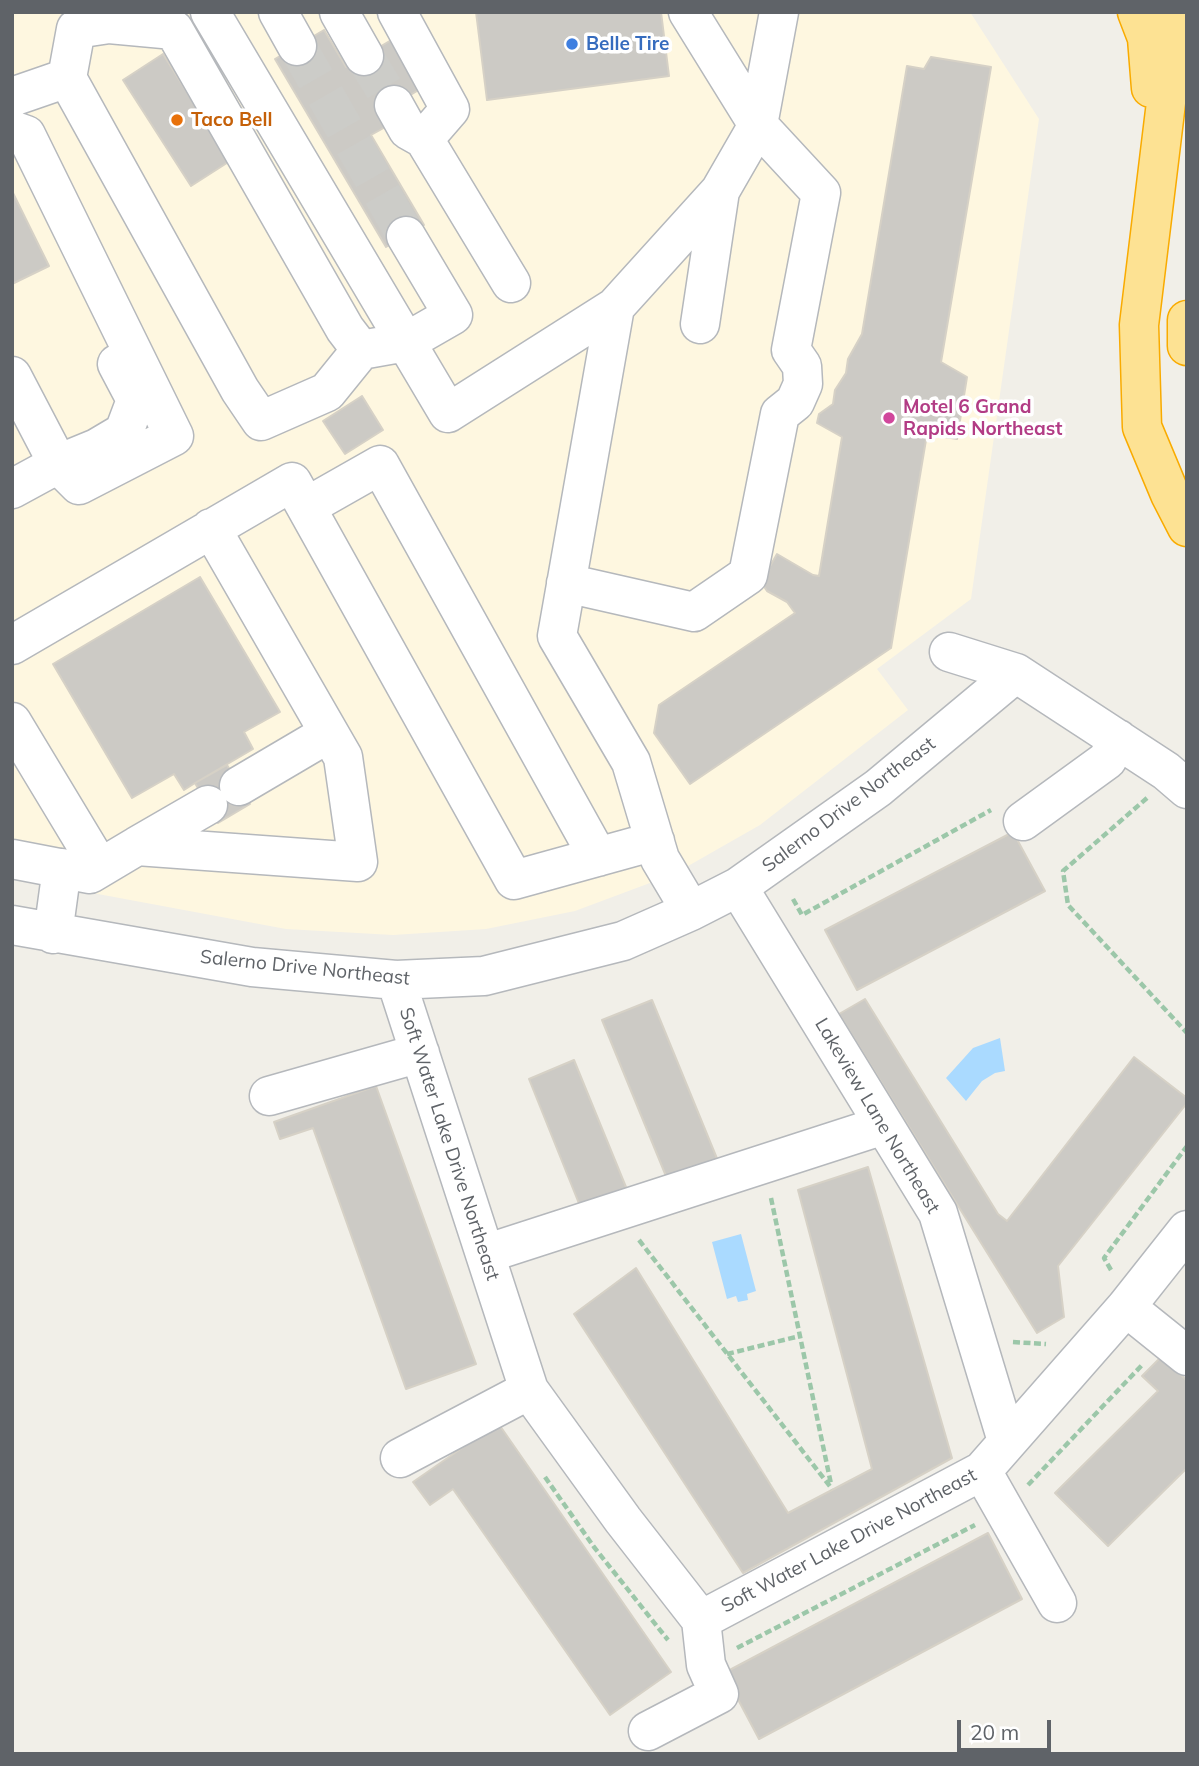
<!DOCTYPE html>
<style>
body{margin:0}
#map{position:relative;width:1199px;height:1766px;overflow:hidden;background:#f1efe8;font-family:Mulish,sans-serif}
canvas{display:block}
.frame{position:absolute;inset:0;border:14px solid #5f6368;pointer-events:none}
.scale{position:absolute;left:957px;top:1720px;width:94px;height:32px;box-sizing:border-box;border:4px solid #5f6368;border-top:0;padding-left:9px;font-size:21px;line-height:24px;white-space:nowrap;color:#5f6368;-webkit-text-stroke:5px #fff;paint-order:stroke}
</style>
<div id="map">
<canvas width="1199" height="1766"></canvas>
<div class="frame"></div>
<div class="scale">20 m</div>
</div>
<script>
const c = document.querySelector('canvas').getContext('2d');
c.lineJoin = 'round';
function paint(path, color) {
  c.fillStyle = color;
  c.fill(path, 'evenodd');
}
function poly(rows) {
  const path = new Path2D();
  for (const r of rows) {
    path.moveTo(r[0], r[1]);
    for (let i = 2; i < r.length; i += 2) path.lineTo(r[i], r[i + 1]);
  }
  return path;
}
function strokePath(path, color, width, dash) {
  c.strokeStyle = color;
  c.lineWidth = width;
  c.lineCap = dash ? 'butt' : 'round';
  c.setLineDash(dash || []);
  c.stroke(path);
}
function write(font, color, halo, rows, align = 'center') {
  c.font = font + ' Mulish,sans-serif';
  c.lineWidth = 7;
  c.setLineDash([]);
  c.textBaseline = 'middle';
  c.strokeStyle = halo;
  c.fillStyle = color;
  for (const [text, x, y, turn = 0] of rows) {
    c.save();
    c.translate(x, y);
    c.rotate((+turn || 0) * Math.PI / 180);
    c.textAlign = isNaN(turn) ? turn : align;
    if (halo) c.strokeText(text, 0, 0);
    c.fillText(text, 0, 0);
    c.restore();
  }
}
paint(poly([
 [12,12,970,12,1039,119,971,599,877,669,908,710,760,825,674,874,575,911,486,929,393,935,286,929,12,878]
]), '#fef7e0');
paint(poly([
 [1000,1038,1005,1071,995,1073,982,1081,966,1101,946,1078,973,1048],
 [741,1234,756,1291,747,1294,748,1300,738,1302,736,1296,727,1299,712,1242]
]), '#aadaff');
const building = poly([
 [476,12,661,12,669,76,487,100,476,12],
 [324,30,346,67,398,36,427,85,382,112,389,125,371,135,424,225,386,247,275,59,324,30],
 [163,54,230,161,191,186,123,80,163,54],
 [931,57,991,67,941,362,967,377,957,439,927,434,891,648,690,784,654,733,659,705,795,613,787,602,767,591,761,582,777,554,813,575,819,576,842,437,817,423,819,414,833,404,835,390,846,373,848,359,862,334,907,66,924,69,931,57],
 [12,191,49,266,12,284,12,191],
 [362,396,383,430,345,454,323,421,362,396],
 [200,577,280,712,244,732,253,749,195,783,184,790,174,774,132,798,53,664,200,577],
 [227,765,250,804,218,823,195,783,227,765],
 [1013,832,1045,891,857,990,825,930,1013,832],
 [865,999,998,1214,1007,1221,1134,1057,1187,1098,1187,1103,1058,1266,1064,1317,1037,1333,839,1014,865,999],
 [652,1000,718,1161,668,1181,602,1020,652,1000],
 [574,1060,628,1192,582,1211,529,1079,574,1060],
 [376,1086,476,1364,406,1389,313,1128,280,1139,274,1122,376,1086],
 [868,1167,952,1458,743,1573,574,1314,636,1268,788,1513,872,1469,798,1190,868,1167],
 [1162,1356,1187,1381,1187,1468,1108,1546,1055,1493,1158,1391,1142,1376,1162,1356],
 [498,1423,671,1672,610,1715,453,1489,430,1505,413,1482,498,1423],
 [988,1533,1022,1599,759,1739,724,1673,988,1533]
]);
paint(building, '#cccac5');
strokePath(building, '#d6d1c6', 2);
strokePath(poly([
 [297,46,406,236],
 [364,56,394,105]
]), '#ccccc8', 38, [38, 19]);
const minor = poly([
 [210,12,448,413,615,307],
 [278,12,297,46],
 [339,12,364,56],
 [397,12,450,109,424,139],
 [76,29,67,78,240,390,261,421,327,392,361,350,406,342,453,315,406,236],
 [76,29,109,24,174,30,345,329,361,350],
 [12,97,67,78],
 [394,105,408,130,424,139,511,283],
 [12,130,26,135,174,436,79,485,58,464,12,376],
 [700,324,720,191],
 [12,489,58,464,97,448,124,432,136,400,117,364],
 [306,507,380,465,598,857],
 [566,583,694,612,748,575,780,414,795,402,803,384,802,366,791,350,821,193,758,125,688,12],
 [12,645,292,482,514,880,655,841],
 [949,652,1016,673,1166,771,1187,789],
 [12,722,100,868],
 [239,786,329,733],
 [1023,821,1107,760,1118,739],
 [137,846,208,805],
 [12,859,90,874,137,846,358,862,343,757,211,528],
 [738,887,938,1213,1007,1441],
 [691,911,660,859,631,762,557,636,615,307,720,191,758,125,779,12],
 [12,925,252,967,396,980,484,976,623,941,691,911,738,887,878,788,1016,673],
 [53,934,62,868],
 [396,980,529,1390,623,1520,701,1620,982,1471,1126,1307,1187,1230],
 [269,1096,420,1053],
 [485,1254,884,1125],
 [1126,1307,1187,1356],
 [400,1458,529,1390],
 [982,1471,1057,1603],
 [648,1731,719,1694,706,1665,701,1620]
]);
const highway = poly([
 [1137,12,1147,38,1151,88],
 [1177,12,1139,325,1142,427,1170,494,1187,527],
 [1187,320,1187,346]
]);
strokePath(minor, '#b5b8bc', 41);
strokePath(highway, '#f9ab00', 41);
strokePath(poly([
 [1147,798,1063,871,1068,905,1187,1033],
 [793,899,802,915,991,810],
 [771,1198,831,1484],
 [639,1240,832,1489],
 [1111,1270,1104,1258,1187,1146],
 [1013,1342,1046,1344],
 [727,1354,800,1336],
 [545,1477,594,1547,668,1640],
 [1028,1485,1143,1364],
 [737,1648,975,1525]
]), '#9cc7a9', 4.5, [7, 3.5]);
strokePath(minor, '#fff', 38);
strokePath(highway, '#fde293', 38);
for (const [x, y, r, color] of [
 [572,44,7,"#3f7fe0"],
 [177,120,7,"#e8710a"],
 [889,418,7,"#d1479c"]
]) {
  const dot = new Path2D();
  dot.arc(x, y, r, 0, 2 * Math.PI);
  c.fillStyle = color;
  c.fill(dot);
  strokePath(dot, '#fff', 2.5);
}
write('bold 19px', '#366cbe', '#fff', [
 ["Belle Tire",586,44]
], 'left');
write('bold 19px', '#c56008', '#fff', [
 ["Taco Bell",191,120]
], 'left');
write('bold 19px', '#b23c85', '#fff', [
 ["Motel 6 Grand",903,407],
 ["Rapids Northeast",903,429]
], 'left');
write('19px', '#5f6368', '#fff', [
 ["Salerno Drive Northeast",849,805,-37],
 ["Salerno Drive Northeast",305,968,6],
 ["Lakeview Lane Northeast",877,1116,59],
 ["Soft Water Lake Drive Northeast",449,1144,72],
 ["Soft Water Lake Drive Northeast",849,1541,-28]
]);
</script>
